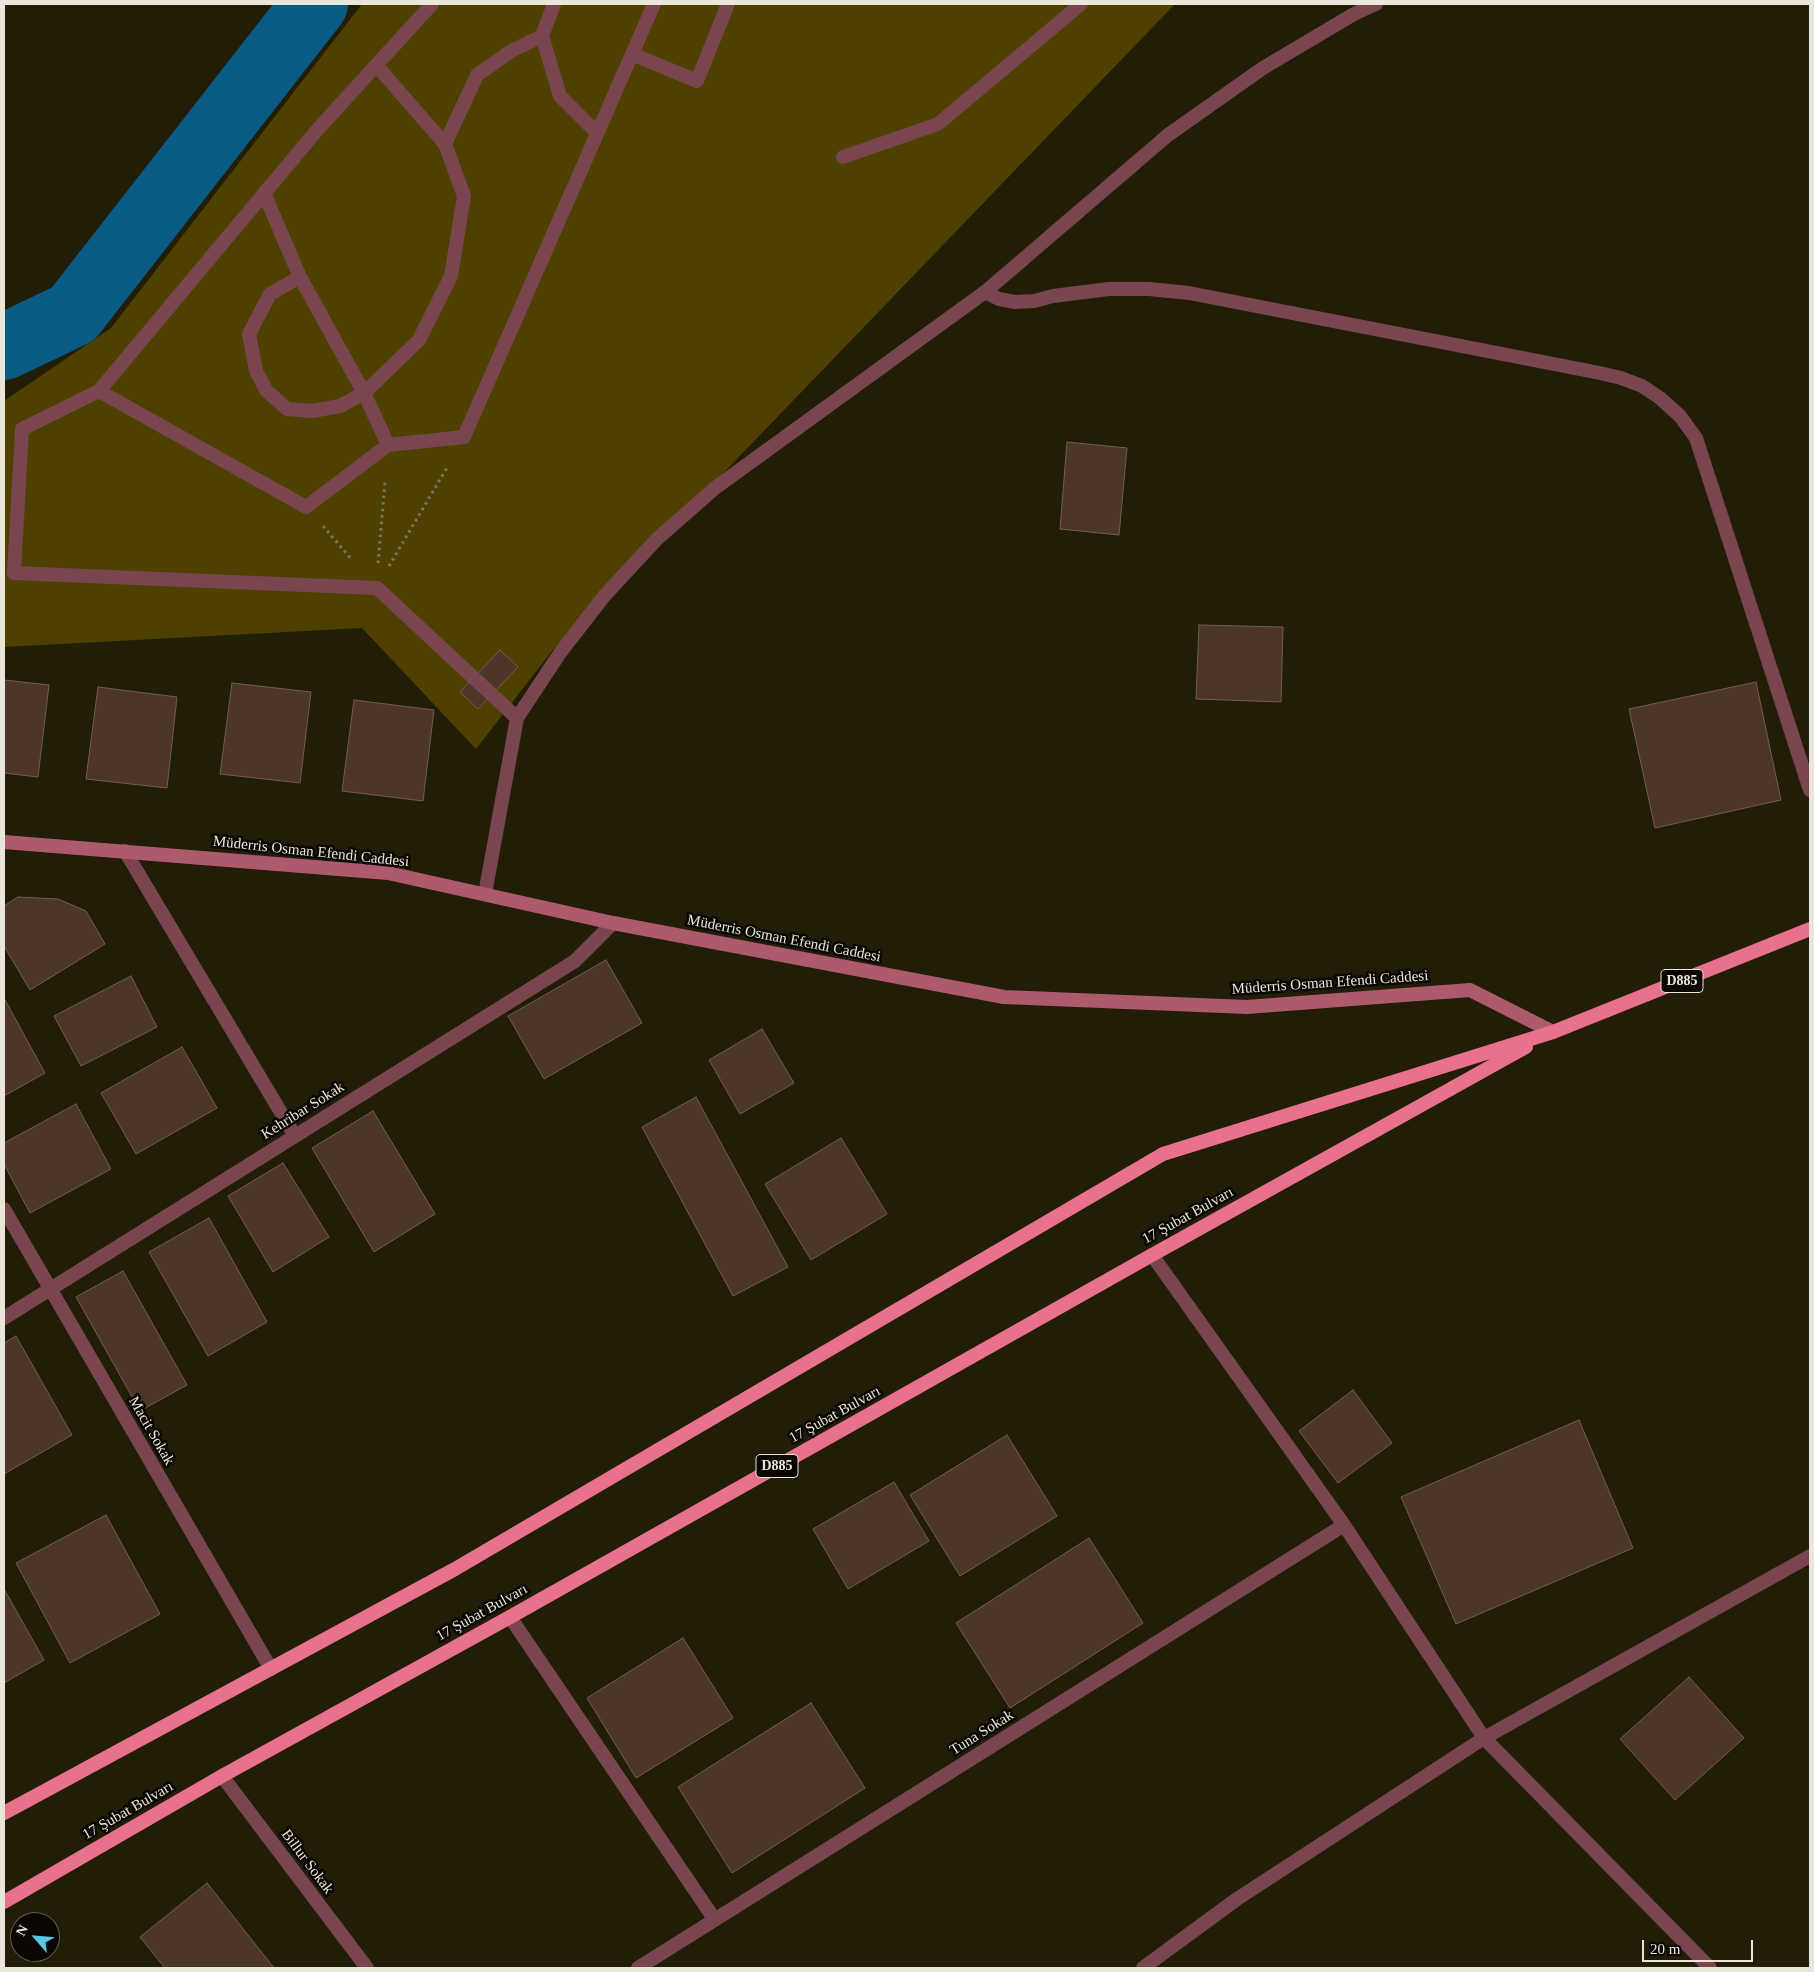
<!DOCTYPE html>
<meta charset="utf-8">
<style>
body{margin:0}
#map{position:relative;width:1814px;height:1972px;overflow:hidden;background:#221d06;font-family:Georgia,serif}
canvas{display:block}
.frame{position:absolute;inset:0;border:5px solid #eae7d9;pointer-events:none}
.north{position:absolute;left:10px;top:1912px;width:50px;height:50px;box-sizing:border-box;background:#0a0702;border:1px solid #646158;border-radius:50%;rotate:297deg;font-size:14px;font-weight:700;line-height:20px;text-align:center;color:#eae7d9}
.north::after{content:'';display:block;margin:auto;width:18px;height:22px;background:#56c9e1;clip-path:polygon(50% 0,100% 100%,50% 72%,0 100%)}
.scale{position:absolute;left:1642px;top:1940px;width:111px;height:22px;box-sizing:border-box;border:2px solid #eae7d9;border-top:0;padding-left:6px;font-size:15px;line-height:18px;white-space:nowrap;color:#eae7d9;-webkit-text-stroke:4px #0a0702;paint-order:stroke}
</style>
<div id="map">
<canvas width="1814" height="1972"></canvas>
<div class="frame"></div>
<div class="north">N</div>
<div class="scale">20 m</div>
</div>
<script>
const c = document.querySelector('canvas').getContext('2d');
c.lineJoin = 'round';
function paint(path, color) {
  c.fillStyle = color;
  c.fill(path, 'evenodd');
}
function poly(rows) {
  const path = new Path2D();
  for (const r of rows) {
    path.moveTo(r[0], r[1]);
    for (let i = 2; i < r.length; i += 2) path.lineTo(r[i], r[i + 1]);
  }
  return path;
}
function strokePath(path, color, width, dash) {
  c.strokeStyle = color;
  c.lineWidth = width;
  c.lineCap = dash ? 'butt' : 'round';
  c.setLineDash(dash || []);
  c.stroke(path);
}
function write(font, color, halo, rows, align = 'center') {
  c.font = font + ' Georgia,serif';
  c.lineWidth = 5;
  c.setLineDash([]);
  c.textBaseline = 'middle';
  c.strokeStyle = halo;
  c.fillStyle = color;
  for (const [text, x, y, turn = 0] of rows) {
    c.save();
    c.translate(x, y);
    c.rotate((+turn || 0) * Math.PI / 180);
    c.textAlign = isNaN(turn) ? turn : align;
    if (halo) c.strokeText(text, 0, 0);
    c.fillText(text, 0, 0);
    c.restore();
  }
}
paint(poly([
 [362,4,1175,4,552,651,476,749,362,628,4,647,4,401,111,328]
]), '#4e4100');
strokePath(poly([
 [4,347,73,314,315,4]
]), '#0a5a86', 66);
const building = poly([
 [1067,442,1127,448,1119,535,1060,529,1067,442],
 [1199,625,1283,627,1281,702,1196,699,1199,625],
 [500,650,518,667,478,709,460,692,500,650],
 [4,680,49,685,38,777,4,773,4,680],
 [1756,682,1781,800,1655,828,1629,709,1756,682],
 [232,683,311,692,300,783,220,774,232,683],
 [98,687,177,697,167,788,86,779,98,687],
 [354,700,434,710,423,801,342,791,354,700],
 [18,897,58,899,86,911,105,944,30,990,4,946,4,906,18,897],
 [606,960,642,1023,544,1079,508,1016,606,960],
 [131,976,157,1027,81,1066,54,1016,131,976],
 [4,998,45,1073,4,1096,4,998],
 [762,1029,794,1083,740,1114,709,1060,762,1029],
 [182,1047,217,1108,136,1154,101,1093,182,1047],
 [696,1097,788,1267,733,1296,642,1127,696,1097],
 [76,1104,111,1169,30,1213,4,1164,4,1143,76,1104],
 [373,1111,435,1214,374,1252,312,1148,373,1111],
 [841,1138,887,1214,811,1260,765,1184,841,1138],
 [283,1163,329,1237,273,1272,228,1196,283,1163],
 [209,1218,267,1322,208,1356,149,1252,209,1218],
 [123,1271,187,1385,140,1411,76,1297,123,1271],
 [16,1336,72,1435,4,1474,4,1343,16,1336],
 [1353,1390,1392,1443,1338,1483,1299,1431,1353,1390],
 [1579,1420,1633,1548,1456,1624,1401,1497,1579,1420],
 [1007,1435,1057,1516,960,1576,910,1495,1007,1435],
 [894,1482,929,1541,848,1589,813,1529,894,1482],
 [106,1515,160,1614,70,1663,16,1563,106,1515],
 [1089,1538,1143,1623,1010,1708,956,1623,1089,1538],
 [4,1589,44,1660,4,1683,4,1589],
 [683,1638,733,1718,636,1778,587,1698,683,1638],
 [1689,1677,1744,1738,1675,1800,1620,1739,1689,1677],
 [811,1703,865,1788,732,1873,678,1787,811,1703],
 [207,1883,274,1968,165,1968,140,1937,207,1883]
]);
paint(building, '#4c3629');
strokePath(building, '#755d50', 1);
strokePath(poly([
 [323,526,352,560],
 [378,563,385,482],
 [389,566,448,466]
]), '#7a7663', 3, [2.5, 4]);
strokePath(poly([
 [985,292,999,299,1015,302,1034,301,1053,296,1109,289,1149,289,1189,293,1600,373,1621,378,1642,386,1660,398,1680,416,1696,438,1810,790],
 [14,573,377,588,517,718],
 [1484,1738,1710,1968]
]), '#79454f', 14);
strokePath(poly([
 [554,4,542,36,560,96,597,133],
 [632,54,697,81,728,4],
 [445,144,477,75,511,51,542,36],
 [843,157,938,124,1081,4],
 [264,193,300,277,364,393,388,445],
 [300,277,270,294,249,334,256,371,266,390,287,409,312,411,340,406,364,393,419,340,451,276,464,196,445,144,376,65],
 [99,391,306,507,388,445,464,437,654,4],
 [14,573,22,429,99,391,318,129,432,4]
]), '#79454f', 14);
strokePath(poly([
 [125,851,295,1136],
 [485,894,517,718,560,653,605,595,657,539,715,488,985,292,1168,135,1263,68,1354,14,1376,4],
 [4,1209,271,1669],
 [4,1318,575,961,613,923],
 [510,1617,715,1920],
 [1484,1738,1810,1556],
 [222,1776,367,1968],
 [638,1968,1344,1525],
 [1143,1968,1237,1899,1484,1738,1344,1525,1152,1255]
]), '#79454f', 14);
strokePath(poly([
 [4,842,388,873,613,923,1004,997,1247,1007,1470,990,1553,1032]
]), '#ad5a6c', 14);
strokePath(poly([
 [4,1813,455,1569,1163,1154,1553,1032,1810,929],
 [4,1902,222,1776,510,1617,1152,1255,1526,1047]
]), '#e8718b', 14);
for (const [x, y, w] of [
 [1682,981,42],
 [777,1466,42]
]) {
  const box = new Path2D();
  box.roundRect(x - w / 2, y - 11.5, w, 23, 4);
  c.fillStyle = '#0a0702';
  c.fill(box);
  strokePath(box, '#eae7d9', 1);
}
write('bold 14px', '#eae7d9', null, [
 ["D885",1682,981],
 ["D885",777,1466]
]);
write('15px', '#eae7d9', '#0a0702', [
 ["Müderris Osman Efendi Caddesi",311,852,6],
 ["Müderris Osman Efendi Caddesi",784,939,11],
 ["Müderris Osman Efendi Caddesi",1330,983,-4],
 ["Kehribar Sokak",303,1111,-32],
 ["17 Şubat Bulvarı",1188,1216,-29],
 ["17 Şubat Bulvarı",835,1415,-29],
 ["Macit Sokak",151,1431,60],
 ["17 Şubat Bulvarı",482,1613,-29],
 ["Tuna Sokak",982,1733,-32],
 ["17 Şubat Bulvarı",128,1811,-30],
 ["Billur Sokak",307,1862,53]
]);
</script>
